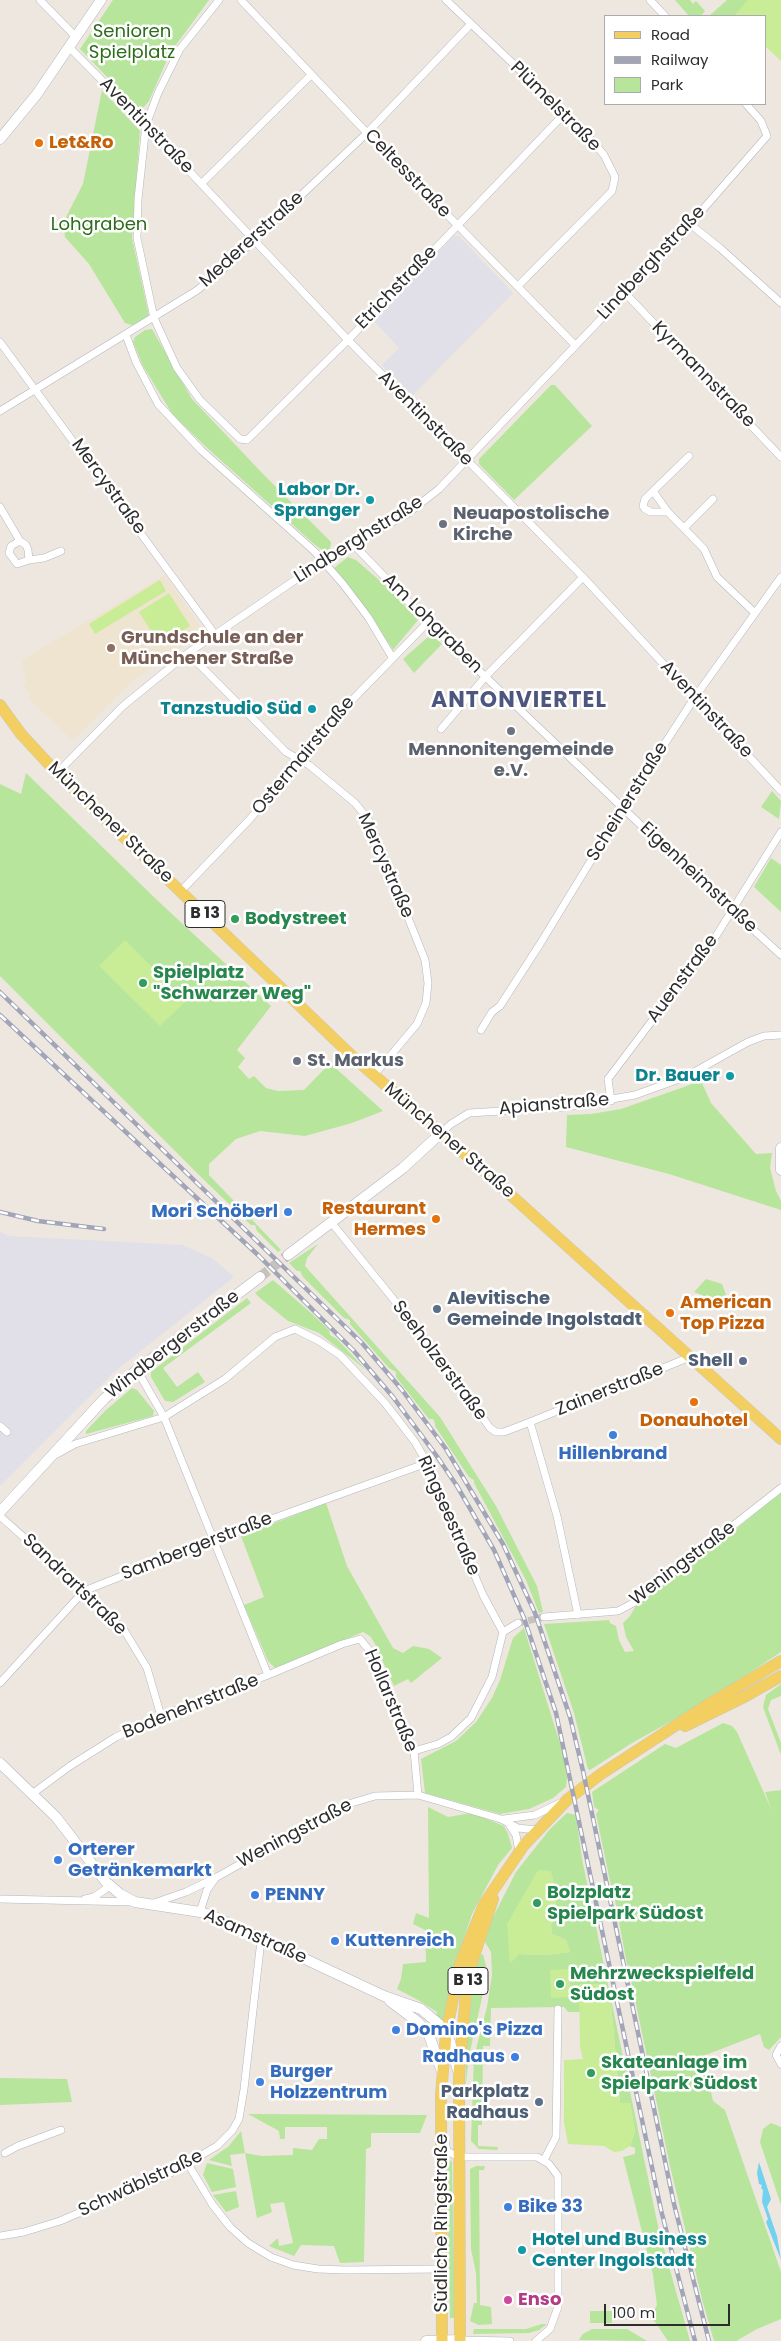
<!DOCTYPE html>
<meta charset="utf-8">
<style>
body{margin:0}
#map{position:relative;width:781px;height:2341px;overflow:hidden;background:#eee7df;font-family:Poppins,sans-serif}
canvas{display:block}
.legend{position:absolute;left:604px;top:15px;width:162px;height:90px;box-sizing:border-box;background:#fff;border:1px solid #ababab;margin:0;padding:6px 9px;list-style:none;font-size:15px;color:#2d2d2d}
.legend li{display:flex;align-items:center;gap:10px;height:25px}
.legend b{width:25px;border:1px solid #ababab}
.scale{position:absolute;left:604px;top:2304px;width:126px;height:22px;box-sizing:border-box;border:2px solid #2d2d2d;border-top:0;padding-left:6px;font-size:15px;line-height:18px;white-space:nowrap;color:#2d2d2d;-webkit-text-stroke:4px #fff;paint-order:stroke}
</style>
<div id="map">
<canvas width="781" height="2341"></canvas>
<ul class="legend">
<li><b style="height:6px;background:#f3ce60"></b>Road</li>
<li><b style="height:6px;background:#a1a5b7"></b>Railway</li>
<li><b style="height:14px;background:#b6e59b"></b>Park</li>
</ul>
<div class="scale">100 m</div>
</div>
<script>
const c = document.querySelector('canvas').getContext('2d');
c.lineJoin = 'round';
function paint(path, color) {
  c.fillStyle = color;
  c.fill(path, 'evenodd');
}
function poly(rows) {
  const path = new Path2D();
  for (const r of rows) {
    path.moveTo(r[0], r[1]);
    for (let i = 2; i < r.length; i += 2) path.lineTo(r[i], r[i + 1]);
  }
  return path;
}
function strokePath(path, color, width, dash) {
  c.strokeStyle = color;
  c.lineWidth = width;
  c.lineCap = dash ? 'butt' : 'round';
  c.setLineDash(dash || []);
  c.stroke(path);
}
function write(font, color, halo, rows, align = 'center') {
  c.font = font + ' Poppins,sans-serif';
  c.lineWidth = 5;
  c.setLineDash([]);
  c.textBaseline = 'middle';
  c.strokeStyle = halo;
  c.fillStyle = color;
  for (const [text, x, y, turn = 0] of rows) {
    c.save();
    c.translate(x, y);
    c.rotate((+turn || 0) * Math.PI / 180);
    c.textAlign = isNaN(turn) ? turn : align;
    if (halo) c.strokeText(text, 0, 0);
    c.fillText(text, 0, 0);
    c.restore();
  }
}
paint(poly([
 [454,236,459,236,513,293,412,396,382,365,399,348,374,321],
 [0,1232,9,1236,182,1245,212,1258,234,1277,113,1373,0,1486]
]), '#e1dfe7');
paint(poly([
 [165,575,201,627,200,634,133,680,73,740,31,701,28,691,24,687,26,682,22,660]
]), '#efe4cf');
paint(poly([
 [113,0,209,0,170,53,149,101,140,111,80,49],
 [675,0,690,0,693,4,696,1,705,11,701,16,689,16],
 [727,0,781,0,765,16,709,16],
 [102,90,140,131,132,238,149,316,146,320,132,325,125,323,89,264,65,237,63,223,83,184],
 [152,329,192,399,263,474,331,542,330,549,325,552,314,544,206,447,173,415,143,366,133,342,135,337,145,330],
 [551,385,555,385,592,426,514,500,479,464,479,459],
 [348,557,356,560,388,588,418,620,393,650,365,607,334,568],
 [428,637,434,637,442,644,414,673,403,659],
 [26,773,158,901,271,1006,237,1050,245,1058,238,1067,249,1079,254,1076,266,1088,278,1091,304,1090,330,1063,383,1111,352,1123,305,1136,260,1131,236,1139,209,1164,209,1175,281,1250,278,1252,257,1231,255,1225,251,1225,202,1178,0,976,0,784,21,794],
 [772,791,781,801,779,819,761,807],
 [771,858,781,865,781,912,754,887],
 [701,1081,711,1103,756,1154,772,1153,770,1168,776,1191,781,1201,781,1210,669,1174,566,1147,567,1115,591,1114,621,1109],
 [318,1244,307,1258,305,1266,440,1417,496,1506,537,1586,543,1612,539,1613,526,1580,474,1483,474,1480,469,1477,435,1426,435,1423,433,1419,429,1419,396,1377,396,1372,389,1368,350,1324,350,1320,344,1318,303,1277,300,1271,297,1271,289,1263],
 [706,1279,722,1284,728,1300,725,1304,694,1292],
 [273,1280,311,1313,329,1330,330,1335,337,1339,366,1370,319,1333,288,1321,260,1298,255,1293],
 [247,1298,251,1303,163,1368,177,1387,198,1372,205,1382,173,1402,165,1401,151,1377,151,1372],
 [132,1388,137,1390,154,1411,153,1416,86,1434,86,1431,106,1410],
 [781,1492,781,1652,704,1703,632,1743,590,1770,588,1769,574,1713,544,1624,609,1620,610,1623,616,1626,619,1640,625,1652,634,1651,626,1637,623,1623,630,1616,637,1604,725,1538],
 [326,1503,347,1566,393,1648,403,1653,413,1646,429,1649,442,1658,411,1683,408,1679,394,1686,374,1642,370,1636,363,1632,275,1668,268,1661,244,1605,264,1597,241,1536],
 [524,1628,563,1753,567,1777,566,1787,553,1798,529,1809,500,1814,425,1793,421,1759,456,1741,476,1722,492,1698,500,1680,513,1638],
 [781,1684,781,1696,771,1700,768,1709,781,1743,781,1755,763,1707,766,1695],
 [723,1723,732,1726,737,1732,772,1811,765,1792,781,1790,781,2037,769,2050,764,2047,760,2034,703,2056,713,2101,725,2110,781,2272,781,2319,757,2329,736,2341,714,2341,703,2303,670,2166,629,1971,632,1967,627,1965,615,1900,617,1895,615,1888,611,1886,596,1814,599,1810,594,1807,592,1792,665,1744,676,1748],
 [428,1807,448,1817,472,1813,504,1826,508,1834,512,1848,498,1865,472,1914,457,1959,443,2021,436,2015,437,2012,418,2000,397,1989,401,1979,403,1964,426,1962,425,1930,413,1924,416,1913,429,1918],
 [567,1813,576,1815,582,1859,659,2231,690,2341,668,2341,651,2316,657,2305,653,2275,623,2157,635,2154,635,2148,630,2146,635,2131,630,2103,620,2103,611,2003,605,1984,579,1984,581,2012,568,2012,564,2007,491,2008,490,2046,483,2046,482,2125,478,2125,478,2146,498,2147,497,2150,479,2149,471,2141,474,2057,487,2007,492,1975,491,1952,485,1942,490,1923,516,1872,550,1829],
 [550,1871,555,1888,551,1925,552,1934,566,1940,570,1952,545,1955,518,1954,515,1960],
 [483,1954,487,1970,486,1980,469,2056,465,2092,467,2022,478,1957],
 [0,2078,67,2079,72,2102,0,2105],
 [248,2114,427,2115,420,2133,371,2133,371,2147,366,2149,364,2262,340,2263,334,2246,301,2245,294,2256,269,2246,278,2238,279,2246,293,2243,284,2202,270,2204,272,2212,257,2218,245,2153,230,2155,232,2166,209,2160,229,2146,241,2131,245,2153,262,2156,293,2155,293,2148,312,2150,319,2139,327,2139,327,2127,285,2127,285,2139,280,2139,279,2131],
 [771,2123,781,2127,781,2205,760,2142,763,2129],
 [446,2156,452,2162,455,2318,450,2318],
 [207,2163,233,2169,236,2187,212,2192,203,2175],
 [476,2166,485,2166,484,2170,479,2170,480,2305,491,2307,492,2324,479,2325,470,2321,474,2303,477,2303,476,2273,471,2249,470,2169],
 [236,2191,239,2207,226,2212,213,2195],
 [590,2311,612,2311,612,2323,590,2323],
 [542,2324,547,2324,539,2330,529,2333,473,2334,474,2329,526,2329],
 [592,2329,627,2329,647,2341,579,2340,583,2334]
]), '#b6e59b');
paint(poly([
 [748,0,781,0,781,61,765,46,765,16,734,16],
 [160,580,166,591,95,634,89,624],
 [169,593,190,626,160,645,139,612],
 [125,940,186,1001,160,1026,99,966],
 [538,1870,551,1871,555,1888,557,1918,551,1925,552,1934,566,1940,570,1952,545,1955,519,1954,510,1964,507,1924],
 [570,1969,570,1997,551,1998,550,1970],
 [579,1984,605,1984,611,2003,620,2103,630,2103,635,2131,630,2146,622,2151,614,2152,604,2146,568,2144,564,2122,564,2060,583,2059,580,2047]
]), '#c9ec97');
paint(poly([
 [759,2162,771,2199,767,2207,777,2236,781,2260,766,2222,768,2219,762,2202,763,2190,761,2188,762,2185,759,2184,757,2173]
]), '#72d1f0');
strokePath(poly([
 [518,1623,544,1617]
]), '#c7c2bb', 7, [7, 3.5]);
strokePath(poly([
 [260,1277,288,1255]
]), '#c7c2bb', 10, [10, 5]);
const street = poly([
 [40,0,76,37],
 [219,0,180,49,158,93,146,125,138,199,137,238,154,318,177,368,200,400,240,439,247,440,348,340,565,113],
 [241,0,367,133,575,345],
 [446,0,584,131,604,155,615,177,612,191,518,286],
 [650,0,665,16],
 [69,47,146,125,348,340,583,577,781,791],
 [201,184,311,75],
 [690,224,720,248,781,303],
 [625,293,781,457],
 [126,335,136,362,158,404,201,450,314,551,343,584,368,617,392,657],
 [0,342,214,633],
 [0,411,196,291,220,272,367,133,470,25],
 [689,456,653,491,668,512,704,549,717,577,755,613],
 [653,491,645,499,643,506,645,509,651,512,668,512],
 [0,507,20,541,26,545,28,550,29,560,17,564,9,553,11,546,20,541],
 [685,527,713,499],
 [353,544,428,622,690,872,781,955],
 [29,560,44,558,61,551],
 [188,653,286,752,309,765,355,803,368,819,377,840,425,960,428,983,426,1003,417,1024,374,1075],
 [441,729,486,676,583,577],
 [57,773,123,706,188,653,323,561,407,514,439,489,677,239,767,136,761,121,746,104],
 [181,891,250,819,323,730,428,622],
 [481,1030,492,1012,500,1006,540,944,623,808,695,697,781,577],
 [611,1101,608,1079,716,936,781,832],
 [440,1134,451,1124,469,1113,566,1107,635,1095,685,1077,748,1042,764,1036,781,1035],
 [331,1222,432,1347,490,1428,496,1432,504,1432,530,1422,557,1516,578,1615],
 [137,1370,164,1417,268,1675],
 [530,1422,690,1357],
 [0,1426,7,1432],
 [57,1454,75,1444,164,1417,225,1379,275,1337,295,1329,319,1341,340,1355,385,1403,415,1442,427,1463,483,1595,503,1632],
 [0,1516,84,1591,124,1630,147,1668,161,1716],
 [544,1617,618,1611,637,1601,781,1488],
 [0,1683,84,1591,213,1540,427,1463],
 [414,1751,438,1744,451,1737,471,1718,492,1677,503,1632,518,1623],
 [32,1794,70,1766,116,1737,161,1716,268,1675,342,1644,360,1639,369,1650,414,1751,418,1795],
 [504,1819,535,1815,560,1803],
 [509,1824,516,1835,519,1851],
 [0,1899,135,1902],
 [85,1899,94,1897,110,1886],
 [154,1903,186,1892,217,1877,345,1805,375,1796,418,1795,501,1819,518,1828,537,1830],
 [200,1912,207,1890,215,1879],
 [781,2046,776,2055,781,2064],
 [445,2141,447,2151,458,2157,537,2157,549,2164,558,2176,558,2307,550,2329,536,2341],
 [5,2153,18,2146,61,2130],
 [544,2160,556,2137,558,2009],
 [188,2164,212,2204,230,2227,248,2243,271,2257,293,2265,318,2269,345,2270,441,2269],
 [0,2236,24,2232,60,2221,167,2175,217,2146,232,2131,239,2119,244,2089,261,1940],
 [460,2340,510,2341]
]);
const secondary = poly([
 [0,139,37,94,101,0],
 [781,1148,781,1170],
 [288,1255,403,1168,440,1134],
 [0,1512,104,1399,137,1370,260,1277],
 [0,1763,56,1817,106,1882,120,1894,135,1902,200,1912,213,1916,384,1996,421,2009,439,2024,446,2034,450,2042,458,2071],
 [390,2001,418,2022,429,2035,442,2072],
 [426,2341,460,2340]
]);
const primary = poly([
 [0,705,21,734,57,773,353,1057,472,1160,781,1439],
 [685,1726,746,1696,781,1676],
 [442,2341,441,2095,446,2034,460,1964,484,1904,524,1845,568,1799,601,1774,704,1707,781,1661],
 [460,2341,459,2074,466,1993,471,1965,493,1899]
]);
strokePath(street, '#b3b6c0', 8);
strokePath(secondary, '#b3b6c0', 11);
strokePath(primary, '#c8c8c8', 12);
strokePath(street, '#fff', 7);
strokePath(secondary, '#fff', 10);
strokePath(primary, '#f3ce60', 11);
const rail = poly([
 [0,992,362,1343,402,1390,446,1449,503,1544,535,1613,570,1717,583,1771,674,2204,709,2341],
 [0,1015,258,1255,354,1351,393,1397,436,1455,457,1486,494,1550,524,1618,556,1713,661,2210,695,2341],
 [0,1212,38,1221,104,1229]
]);
strokePath(rail, '#a1a5b7', 4.5);
strokePath(rail, '#fff', 2.5, [8]);
for (const [x, y, r, color] of [
 [39,143,5,"#e8710a"],
 [370,500,5,"#0f9aa8"],
 [443,524,5,"#6b7280"],
 [111,648,5,"#8d6e63"],
 [312,709,5,"#0f9aa8"],
 [511,731,5,"#6b7280"],
 [235,919,5,"#2e9e5b"],
 [143,983,5,"#2e9e5b"],
 [297,1061,5,"#6b7280"],
 [730,1076,5,"#0f9aa8"],
 [288,1212,5,"#3f7fe0"],
 [436,1219,5,"#e8710a"],
 [437,1309,5,"#5c6f8a"],
 [670,1313,5,"#e8710a"],
 [743,1361,5,"#5c6f8a"],
 [694,1402,5,"#e8710a"],
 [613,1435,5,"#3f7fe0"],
 [58,1860,5,"#3f7fe0"],
 [255,1895,5,"#3f7fe0"],
 [537,1903,5,"#2e9e5b"],
 [335,1941,5,"#3f7fe0"],
 [560,1984,5,"#2e9e5b"],
 [396,2030,5,"#3f7fe0"],
 [515,2057,5,"#3f7fe0"],
 [591,2073,5,"#2e9e5b"],
 [260,2082,5,"#3f7fe0"],
 [539,2102,5,"#5c6f8a"],
 [508,2207,5,"#3f7fe0"],
 [522,2250,5,"#0f9aa8"],
 [508,2300,5,"#d1479c"]
]) {
  const dot = new Path2D();
  dot.arc(x, y, r, 0, 2 * Math.PI);
  c.fillStyle = color;
  c.fill(dot);
  strokePath(dot, '#fff', 2);
}
for (const [x, y, w] of [
 [205,914,40],
 [468,1981,40]
]) {
  const box = new Path2D();
  box.roundRect(x - w / 2, y - 13.5, w, 27, 4);
  c.fillStyle = '#fff';
  c.fill(box);
  strokePath(box, '#2d2d2d', 1);
}
write('bold 16px', '#2d2d2d', null, [
 ["B 13",205,914],
 ["B 13",468,1981]
]);
write('18px', '#2c6c1a', '#fff', [
 ["Senioren",132,32],
 ["Spielplatz",132,53],
 ["Lohgraben",99,225]
]);
write('18px', '#2d2d2d', '#fff', [
 ["Plümelstraße",555,107,45],
 ["Aventinstraße",146,126,46],
 ["Celtesstraße",407,174,46],
 ["Medererstraße",252,240,-42],
 ["Lindberghstraße",652,263,-47],
 ["Etrichstraße",397,288,-46],
 ["Kyrmannstraße",703,375,46],
 ["Aventinstraße",425,419,45],
 ["Mercystraße",108,487,54],
 ["Lindberghstraße",359,540,-32],
 ["Am Lohgraben",432,624,45],
 ["Aventinstraße",706,710,47],
 ["Ostermairstraße",304,756,-50],
 ["Scheinerstraße",628,802,-58],
 ["Münchener Straße",110,823,44],
 ["Mercystraße",385,866,66],
 ["Eigenheimstraße",698,878,43],
 ["Auenstraße",683,979,-53],
 ["Apianstraße",554,1105,-5],
 ["Münchener Straße",449,1141,41],
 ["Windbergerstraße",173,1345,-38],
 ["Seeholzerstraße",439,1361,53],
 ["Zainerstraße",610,1390,-22],
 ["Ringseestraße",448,1516,66],
 ["Sambergerstraße",197,1547,-21],
 ["Weningstraße",683,1564,-37],
 ["Sandrartstraße",74,1585,44],
 ["Hollarstraße",390,1701,67],
 ["Bodenehrstraße",191,1707,-22],
 ["Weningstraße",295,1834,-28],
 ["Asamstraße",255,1937,24],
 ["Schwäblstraße",141,2184,-25],
 ["Südliche Ringstraße",442,2223,-90]
]);
write('bold 18px', '#c56008', '#fff', [
 ["Let&Ro",49,143],
 ["Restaurant",426,1209,"right"],
 ["Hermes",426,1230,"right"],
 ["American",680,1303],
 ["Top Pizza",680,1324],
 ["Donauhotel",694,1421,"center"]
], 'left');
write('bold 18px', '#0d838f', '#fff', [
 ["Labor Dr.",360,490],
 ["Spranger",360,511],
 ["Tanzstudio Süd",302,709],
 ["Dr. Bauer",720,1076],
 ["Hotel und Business",532,2240,"left"],
 ["Center Ingolstadt",532,2261,"left"]
], 'right');
write('bold 18px', '#5b616d', '#fff', [
 ["Neuapostolische",453,514],
 ["Kirche",453,535],
 ["Mennonitengemeinde",511,750,"center"],
 ["e.V.",511,771,"center"],
 ["St. Markus",307,1061]
], 'left');
write('bold 18px', '#785e54', '#fff', [
 ["Grundschule an der",121,638],
 ["Münchener Straße",121,659]
], 'left');
write('bold 18px', '#27864d', '#fff', [
 ["Bodystreet",245,919],
 ["Spielplatz",153,973],
 ["\"Schwarzer Weg\"",153,994],
 ["Bolzplatz",547,1893],
 ["Spielpark Südost",547,1914],
 ["Mehrzweckspielfeld",570,1974],
 ["Südost",570,1995],
 ["Skateanlage im",601,2063],
 ["Spielpark Südost",601,2084]
], 'left');
write('bold 18px', '#366cbe', '#fff', [
 ["Mori Schöberl",278,1212,"right"],
 ["Hillenbrand",613,1454,"center"],
 ["Orterer",68,1850],
 ["Getränkemarkt",68,1871],
 ["PENNY",265,1895],
 ["Kuttenreich",345,1941],
 ["Domino's Pizza",406,2030],
 ["Radhaus",505,2057,"right"],
 ["Burger",270,2072],
 ["Holzzentrum",270,2093],
 ["Bike 33",518,2207]
], 'left');
write('bold 18px', '#4e5e75', '#fff', [
 ["Alevitische",447,1299,"left"],
 ["Gemeinde Ingolstadt",447,1320,"left"],
 ["Shell",733,1361],
 ["Parkplatz",529,2092],
 ["Radhaus",529,2113]
], 'right');
write('bold 18px', '#b23c85', '#fff', [
 ["Enso",518,2300]
], 'left');
c.letterSpacing = '1px';
write('bold 22px', '#4c567f', '#fff', [
 ["ANTONVIERTEL",519,701]
]);
c.letterSpacing = '0px';
</script>
